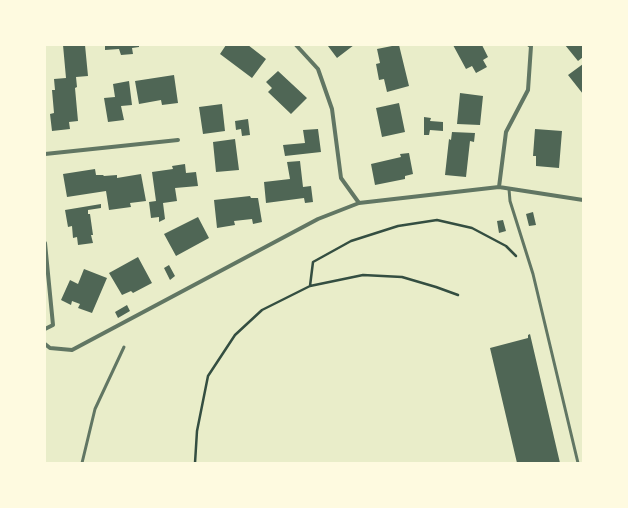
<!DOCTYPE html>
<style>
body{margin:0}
#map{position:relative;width:628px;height:508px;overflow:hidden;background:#e9edc9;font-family:Manrope,sans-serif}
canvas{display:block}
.frame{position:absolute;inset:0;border:46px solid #fefae0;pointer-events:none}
</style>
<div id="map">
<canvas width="628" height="508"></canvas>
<div class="frame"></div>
</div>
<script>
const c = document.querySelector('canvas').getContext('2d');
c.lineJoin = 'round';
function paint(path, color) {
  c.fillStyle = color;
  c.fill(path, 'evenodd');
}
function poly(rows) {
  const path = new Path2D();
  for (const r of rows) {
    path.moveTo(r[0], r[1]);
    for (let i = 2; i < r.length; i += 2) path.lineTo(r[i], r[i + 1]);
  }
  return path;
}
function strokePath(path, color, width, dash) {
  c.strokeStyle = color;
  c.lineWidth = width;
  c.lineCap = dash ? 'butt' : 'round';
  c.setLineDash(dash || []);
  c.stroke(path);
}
paint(poly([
 [63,45,85,45,88,76,76,77,77,87,75,88,78,121,69,122,70,129,52,131,50,114,54,113,52,90,55,90,54,79,66,78],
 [105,45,139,45,139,47,132,48,133,54,121,55,119,49,105,50],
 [226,45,248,45,266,59,252,78,220,54],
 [331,45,354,45,337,58,328,46],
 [397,45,399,45,409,86,387,92,384,79,379,80,376,64,380,63,377,49],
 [453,45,482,45,488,57,483,60,487,67,476,73,472,66,466,69],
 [565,45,583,45,583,57,578,61],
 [583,64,583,94,568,75],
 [278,71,307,98,291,114,268,92,272,88,266,82],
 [174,75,178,103,162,105,161,100,139,104,135,81],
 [129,81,132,105,121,106,124,120,108,122,104,98,115,97,113,84],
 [460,93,483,96,480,125,457,124],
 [399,103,405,132,382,137,376,108],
 [222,104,225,131,203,134,199,107],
 [424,117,431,118,430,121,443,122,443,131,430,130,429,135,424,135],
 [248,119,250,135,242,136,241,129,236,130,235,121],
 [318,129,321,152,285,156,283,145,305,143,303,130],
 [535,129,562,131,559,168,536,166,536,156,533,156],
 [452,132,475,133,474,142,470,141,466,177,445,175,449,139,451,140],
 [235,139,239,170,216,172,213,142],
 [409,153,413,174,405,176,405,179,375,185,371,164,401,157,400,154],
 [300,161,303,187,311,186,313,202,305,203,304,198,266,203,264,182,290,179,287,162],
 [185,164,186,173,196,172,198,186,175,188,177,201,163,203,165,219,159,222,159,217,151,218,149,202,156,201,152,172,173,169,172,166],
 [95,169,96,175,103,175,104,176,117,175,117,178,141,174,146,201,130,203,131,207,109,210,106,191,67,197,63,174],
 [250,196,251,198,258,198,262,222,253,224,252,219,234,221,235,225,217,228,214,200],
 [101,204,101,208,88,210,88,214,90,214,93,235,91,235,93,243,78,245,77,237,73,238,72,226,68,227,65,210],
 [533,212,536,225,529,226,526,214],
 [198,217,209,238,176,256,164,234],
 [503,220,506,231,499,233,497,221],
 [138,257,152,283,133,293,131,291,122,295,109,273],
 [169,265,175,276,170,280,164,268],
 [84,269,107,278,92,313,78,308,80,304,72,301,71,305,61,300,70,280,78,284],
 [127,305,130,311,118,318,115,312],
 [530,334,560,463,517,463,490,348,528,338,528,335]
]), '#4f6655');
strokePath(poly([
 [310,286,313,262,351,241,398,226,437,220,472,228,506,246,516,256],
 [195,463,197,431,208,376,235,335,262,310,310,286,363,275,402,277,436,287,458,295]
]), '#344e41', 2.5);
strokePath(poly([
 [509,189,510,201,533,274,578,463],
 [82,463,95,409,124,347]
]), '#617663', 3);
strokePath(poly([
 [296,45,318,69,332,109,341,178,359,203,499,187,583,200],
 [45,154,178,140],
 [499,187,506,132,528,90,531,46,529,45],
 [45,243,53,325,45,329],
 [45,344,50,348,72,350,318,219,359,203]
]), '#617663', 4);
</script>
